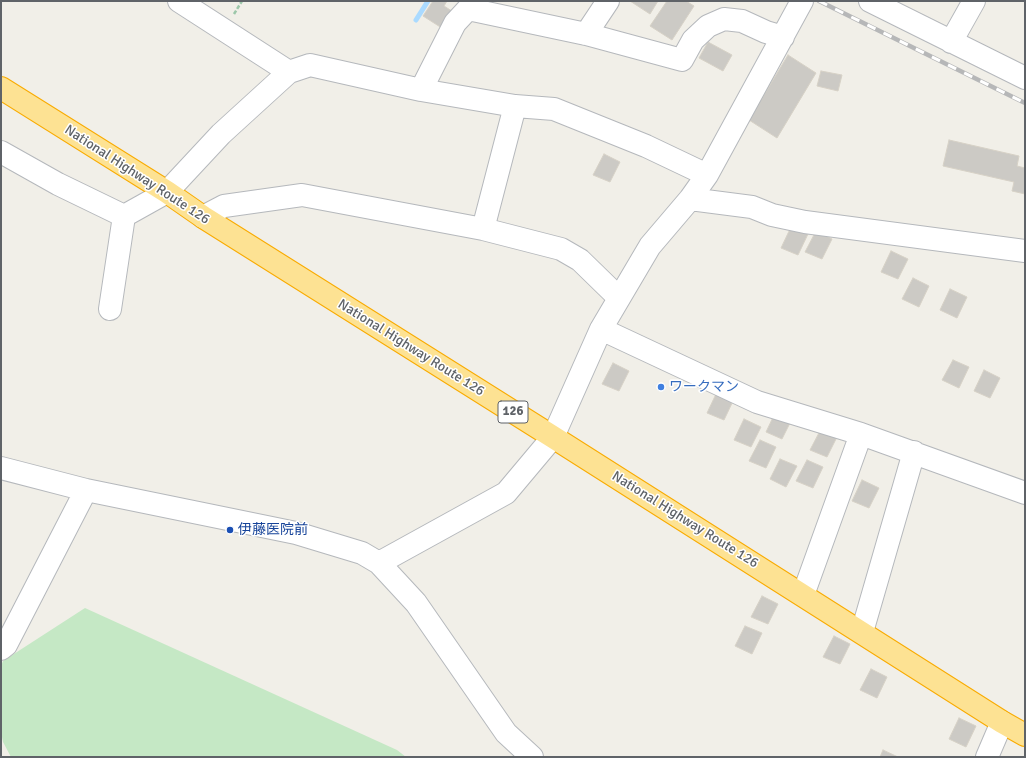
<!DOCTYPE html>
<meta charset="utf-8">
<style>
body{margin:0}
#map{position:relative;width:1026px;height:758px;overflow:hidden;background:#f1efe8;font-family:Signika,sans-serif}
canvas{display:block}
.frame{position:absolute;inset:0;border:2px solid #5f6368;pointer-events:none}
</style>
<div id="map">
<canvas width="1026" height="758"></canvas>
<div class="frame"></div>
</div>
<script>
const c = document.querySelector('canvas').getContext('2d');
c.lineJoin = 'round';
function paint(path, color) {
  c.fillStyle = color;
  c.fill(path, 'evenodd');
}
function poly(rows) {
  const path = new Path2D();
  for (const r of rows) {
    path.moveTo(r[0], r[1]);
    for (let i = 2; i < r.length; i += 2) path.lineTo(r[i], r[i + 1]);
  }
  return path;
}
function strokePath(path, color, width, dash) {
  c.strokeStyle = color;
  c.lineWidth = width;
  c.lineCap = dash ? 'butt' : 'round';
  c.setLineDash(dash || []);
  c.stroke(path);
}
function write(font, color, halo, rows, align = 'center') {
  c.font = font + ' Signika,"Noto Sans JP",sans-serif';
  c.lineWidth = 3;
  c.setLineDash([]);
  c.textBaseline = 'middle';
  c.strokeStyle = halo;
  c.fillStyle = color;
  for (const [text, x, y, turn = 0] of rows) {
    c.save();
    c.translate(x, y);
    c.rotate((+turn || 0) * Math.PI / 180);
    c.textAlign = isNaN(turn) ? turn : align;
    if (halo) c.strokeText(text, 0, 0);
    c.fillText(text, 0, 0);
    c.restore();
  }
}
paint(poly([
 [85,608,397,750,406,757,11,757,3,742,1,732,1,666,3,661]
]), '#c5e8c5');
strokePath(poly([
 [416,20,428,1]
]), '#aadaff', 5);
const building = poly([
 [433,1,447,1,444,6,455,13,445,30,423,16,433,1],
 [630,1,658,1,650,14,630,1],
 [667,1,686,1,694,6,672,40,650,26,667,1],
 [708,42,732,55,723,71,699,58,708,42],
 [788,55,816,73,777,138,749,120,788,55],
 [821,71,842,75,838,91,817,86,821,71],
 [949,140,1019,156,1017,166,1025,168,1025,194,1012,191,1014,182,943,166,949,140],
 [604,154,620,162,610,182,593,175,604,154],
 [791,227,808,234,798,255,781,248,791,227],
 [816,231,832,239,822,259,805,252,816,231],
 [891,251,908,259,898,279,881,272,891,251],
 [913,278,929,286,919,307,902,299,913,278],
 [950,289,967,297,957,318,940,310,950,289],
 [953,360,969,367,959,388,942,380,953,360],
 [613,363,629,371,619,391,602,384,613,363],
 [984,370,1000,378,990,398,974,391,984,370],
 [717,392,734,399,724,420,707,413,717,392],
 [776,411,792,419,782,439,766,432,776,411],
 [744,419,761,427,751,447,734,440,744,419],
 [821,429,837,437,827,457,810,450,821,429],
 [760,440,776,447,766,468,749,461,760,440],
 [780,459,797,466,786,487,770,479,780,459],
 [807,460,823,467,813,488,796,481,807,460],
 [862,480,879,488,869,508,852,501,862,480],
 [762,596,778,604,768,624,751,617,762,596],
 [745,626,762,633,752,654,735,646,745,626],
 [834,636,850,644,840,664,823,657,834,636],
 [871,669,887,677,877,698,860,690,871,669],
 [959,718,976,726,966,747,949,739,959,718],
 [883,750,898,757,880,757,883,750]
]);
paint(building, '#cccac5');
strokePath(building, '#d6d1c6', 1);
const minor = poly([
 [179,1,289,72],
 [870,1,1025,78],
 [586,34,608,1],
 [951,42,974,1],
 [421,90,455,23,468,9,586,34,682,60,693,40,708,26,724,19,742,21,766,32,783,37],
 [1,152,58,184,124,216],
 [690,199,752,207,772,215,805,222,1025,251],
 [124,216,167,192,221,134,289,72,310,65,421,90,515,106,554,109,646,146,707,175],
 [203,217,224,206,302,195,483,229,561,249,580,260,619,298],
 [483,229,515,106],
 [110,309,124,216],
 [601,329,757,402,861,434,1025,493],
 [1,468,86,490,296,533,362,553,379,563,416,603,506,733,532,757],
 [379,563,506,493,553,437,601,329,650,246,690,199,707,175,802,1],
 [803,595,861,434],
 [862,632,914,452],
 [1,649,6,645,86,490],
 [987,757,1002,722]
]);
const highway = poly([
 [1,88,167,192,203,217,553,437,1002,722,1025,735]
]);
strokePath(minor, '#b5b8bc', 24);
strokePath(highway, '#f9ab00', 24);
strokePath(poly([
 [234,14,242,1]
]), '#9cc7a9', 2.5, [4, 2]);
strokePath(minor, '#fff', 22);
strokePath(highway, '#fde293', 22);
const rail = poly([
 [819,1,1025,103]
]);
strokePath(rail, '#b6b7b8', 4.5);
strokePath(rail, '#fff', 3, [9]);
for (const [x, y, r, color] of [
 [661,387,4,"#3f7fe0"],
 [230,530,4,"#1a4fb4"]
]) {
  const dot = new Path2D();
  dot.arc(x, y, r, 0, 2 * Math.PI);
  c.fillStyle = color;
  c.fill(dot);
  strokePath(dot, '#fff', 1.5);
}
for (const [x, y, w] of [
 [513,412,30]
]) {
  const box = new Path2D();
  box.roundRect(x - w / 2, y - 11, w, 22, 3);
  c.fillStyle = '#fff';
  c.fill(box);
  strokePath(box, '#5f6368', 1);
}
write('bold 13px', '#5f6368', null, [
 ["126",513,412]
]);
write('14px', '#5f6368', '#fff', [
 ["National Highway Route 126",137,175,33],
 ["National Highway Route 126",411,348,32],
 ["National Highway Route 126",685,520,32]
]);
write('14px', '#366cbe', '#fff', [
 ["ワークマン",669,387]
], 'left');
write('14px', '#164399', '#fff', [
 ["伊藤医院前",238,530]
], 'left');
</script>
